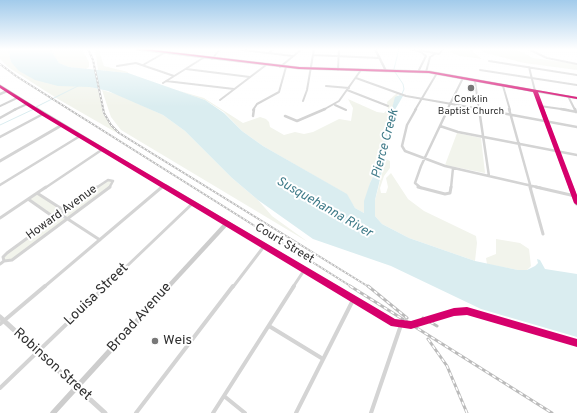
<!DOCTYPE html>
<style>
body{margin:0}
canvas{display:block;background:#fff}
</style>
<canvas width="577" height="413"></canvas>
<script>
const c = document.querySelector('canvas').getContext('2d');
c.lineJoin = 'round';
function paint(path, color) {
  c.fillStyle = color;
  c.fill(path, 'evenodd');
}
function poly(rows) {
  const path = new Path2D();
  for (const r of rows) {
    path.moveTo(r[0], r[1]);
    for (let i = 2; i < r.length; i += 2) path.lineTo(r[i], r[i + 1]);
  }
  return path;
}
function strokePath(path, color, width, dash) {
  c.strokeStyle = color;
  c.lineWidth = width;
  c.lineCap = dash ? 'butt' : 'round';
  c.setLineDash(dash || []);
  c.stroke(path);
}
function write(font, color, halo, rows, align = 'center') {
  c.font = font + ' Overpass,sans-serif';
  c.lineWidth = 4;
  c.setLineDash([]);
  c.textBaseline = 'middle';
  c.strokeStyle = halo;
  c.fillStyle = color;
  for (const [text, x, y, turn = 0] of rows) {
    c.save();
    c.translate(x, y);
    c.rotate((+turn || 0) * Math.PI / 180);
    c.textAlign = isNaN(turn) ? turn : align;
    if (halo) c.strokeText(text, 0, 0);
    c.fillText(text, 0, 0);
    c.restore();
  }
}
paint(poly([
 [0,49,8,49,11,62,98,89,103,114,117,133,58,99,8,67,0,59],
 [50,49,82,49,89,62,89,67,86,69,69,67,59,63],
 [95,49,101,49,99,51,104,66,128,72,128,73,98,70],
 [457,49,470,49,482,59,460,56,447,51],
 [479,49,516,49,533,58,577,64,577,70,524,63,486,53],
 [102,90,119,95,163,115,185,131,232,178,258,200,272,216,308,242,121,130,111,117],
 [176,90,204,98,243,123,260,117,266,119,269,122,270,127,284,135,295,132,304,134,313,132,339,119,351,121,353,108,348,99,377,112,384,113,388,109,387,102,396,94,398,94,381,150,379,164,370,183,364,213,355,208,346,194,263,146,242,131,224,112,205,100],
 [457,133,481,138,485,173,445,165],
 [386,159,390,161,390,168,384,176,380,188,381,193,386,193,388,187,386,178,391,173,408,199,424,211,476,236,477,243,475,261,409,238,382,224,375,216,375,200],
 [110,180,113,184,12,260,5,262,3,257,55,218,28,199,37,193,65,210,104,182],
 [496,239,520,243,529,249,531,266,527,270,518,270,487,264,486,258,496,254]
]), '#f2f4ec');
paint(poly([
 [8,49,50,49,59,63,69,67,128,73,205,100,224,113,242,131,263,146,347,194,355,208,364,213,364,201,370,183,379,164,381,150,395,97,400,95,403,96,396,108,386,144,384,163,375,200,375,216,382,224,409,238,475,261,518,270,527,270,535,266,538,263,537,259,540,260,545,269,577,274,577,337,481,309,391,266,313,239,258,200,232,178,185,131,163,115,108,91,90,87,58,86,35,80,19,71,11,62]
]), '#daedf0');
strokePath(poly([
 [394,69,399,49],
 [395,72,403,84,404,89,402,94],
 [36,107,78,86],
 [0,125,34,109]
]), '#daedf0', 1);
strokePath(poly([
 [235,49,293,56],
 [409,49,421,52,426,56,418,72],
 [528,49,547,58,577,64],
 [420,50,439,54,443,49],
 [157,52,162,49],
 [269,53,274,49],
 [313,55,379,58],
 [212,59,220,49],
 [489,61,577,75],
 [143,65,164,53],
 [117,66,136,63,174,76],
 [280,67,302,49],
 [529,67,535,91],
 [186,69,250,77],
 [338,70,339,49],
 [480,70,577,85],
 [426,72,430,57,435,54],
 [356,78,406,96,486,110],
 [166,81,234,89],
 [475,81,479,110],
 [163,83,203,58],
 [326,86,349,88],
 [503,86,510,110],
 [347,90,388,106],
 [568,96,575,110],
 [220,100,266,65],
 [303,101,307,90,314,49],
 [335,105,346,110],
 [0,106,17,98],
 [540,106,568,110],
 [14,110,27,104],
 [253,110,257,104,279,92,286,67],
 [323,110,339,101,361,70],
 [415,110,437,73],
 [447,110,463,78]
]), '#d4d4d4', 2);
strokePath(poly([
 [416,109,407,125,402,146,405,151,445,166,541,188],
 [479,109,489,176],
 [480,109,577,127],
 [509,109,531,188],
 [561,109,577,112],
 [575,109,576,112],
 [253,116,254,109],
 [285,116,297,121,325,109],
 [0,118,16,109],
 [440,126,458,132,577,155],
 [0,137,43,114],
 [0,185,80,136],
 [45,188,103,149],
 [96,188,108,180,113,181,109,188],
 [161,188,163,186],
 [421,188,415,183,421,166,448,109],
 [451,188,453,168]
]), '#d4d4d4', 2.5);
strokePath(poly([
 [418,187,445,194,450,193,451,187],
 [530,187,543,234],
 [536,187,575,196],
 [37,193,65,211],
 [28,199,55,218],
 [60,214,100,240],
 [0,218,46,187],
 [4,261,3,257,7,253,97,187],
 [4,261,12,260,110,187],
 [0,264,4,261],
 [44,287,162,187],
 [105,287,193,203],
 [233,287,265,245],
 [293,287,305,269]
]), '#d4d4d4', 3);
strokePath(poly([
 [0,324,45,286],
 [269,326,323,359],
 [0,388,106,286],
 [224,396,245,413],
 [136,413,233,286],
 [213,413,294,286],
 [296,413,353,300],
 [371,413,401,325]
]), '#d4d4d4', 4);
strokePath(poly([
 [375,49,386,71],
 [0,94,7,91]
]), '#d4d4d4', 2.5);
strokePath(poly([
 [0,161,62,125]
]), '#d4d4d4', 3);
strokePath(poly([
 [0,317,105,413]
]), '#d4d4d4', 5);
strokePath(poly([
 [535,91,577,98]
]), '#cdcdcd', 2.5);
strokePath(poly([
 [168,287,227,223]
]), '#cdcdcd', 4.5);
strokePath(poly([
 [53,413,169,286]
]), '#cdcdcd', 5.5);
strokePath(poly([
 [136,49,299,68,429,72,535,91,542,110],
 [0,86,38,110]
]), '#c7c7c7', 3);
strokePath(poly([
 [36,109,167,188],
 [542,109,571,188]
]), '#c7c7c7', 4);
strokePath(poly([
 [166,187,334,287],
 [571,187,577,203]
]), '#c7c7c7', 5);
strokePath(poly([
 [332,286,394,323,411,325,454,312,467,311,577,343]
]), '#c7c7c7', 6);
const railFar1 = poly([
 [88,49,93,60,104,113,111,125,119,133,369,287],
 [0,64,16,76,352,287]
]);
const rail = poly([
 [350,286,552,413],
 [368,286,407,318],
 [423,318,437,326],
 [428,339,447,366,467,413]
]);
strokePath(railFar1, '#bbb', 2);
strokePath(rail, '#bbb', 3);
strokePath(railFar1, '#fff', 1, [2]);
strokePath(rail, '#fff', 1.5, [4]);
paint(poly([
 [134,49,146,49,299,67,429,71,577,97,577,99,538,92,577,195,577,205,574,203,533,92,429,73,299,69,134,49],
 [0,85,45,113,395,319,411,321,454,308,467,307,577,339,577,347,467,315,454,316,411,329,391,326,41,115,0,88,0,85]
]), '#d6006c');
const sky = c.createLinearGradient(0, 0, 0, 107);
sky.addColorStop(0, '#a2cbeb');
sky.addColorStop(0.46, '#fff');
sky.addColorStop(1, '#ffffff00');
c.fillStyle = sky;
c.fillRect(0, 0, 577, 107);
for (const [x, y, r, color] of [
 [471,88,4,"#787878"],
 [155,341,4,"#787878"]
]) {
  const dot = new Path2D();
  dot.arc(x, y, r, 0, 2 * Math.PI);
  c.fillStyle = color;
  c.fill(dot);
  strokePath(dot, '#fff', 1.5);
}
write('10px', '#2f2f2f', '#fff', [
 ["Conklin",471,100],
 ["Baptist Church",471,112]
]);
write('12px', '#2f2f2f', '#fff', [
 ["Howard Avenue",62,213,-36],
 ["Court Street",284,244,31]
]);
write('italic 13px', '#3e7a88', '#fff', [
 ["Pierce Creek",386,144,-75],
 ["Susquehanna River",324,208,30]
]);
write('14px', '#2f2f2f', '#fff', [
 ["Louisa Street",97,295,-44],
 ["Broad Avenue",140,318,-48],
 ["Robinson Street",52,365,42]
]);
write('14px', '#2f2f2f', '#fff', [
 ["Weis",163,341]
], 'left');
</script>
